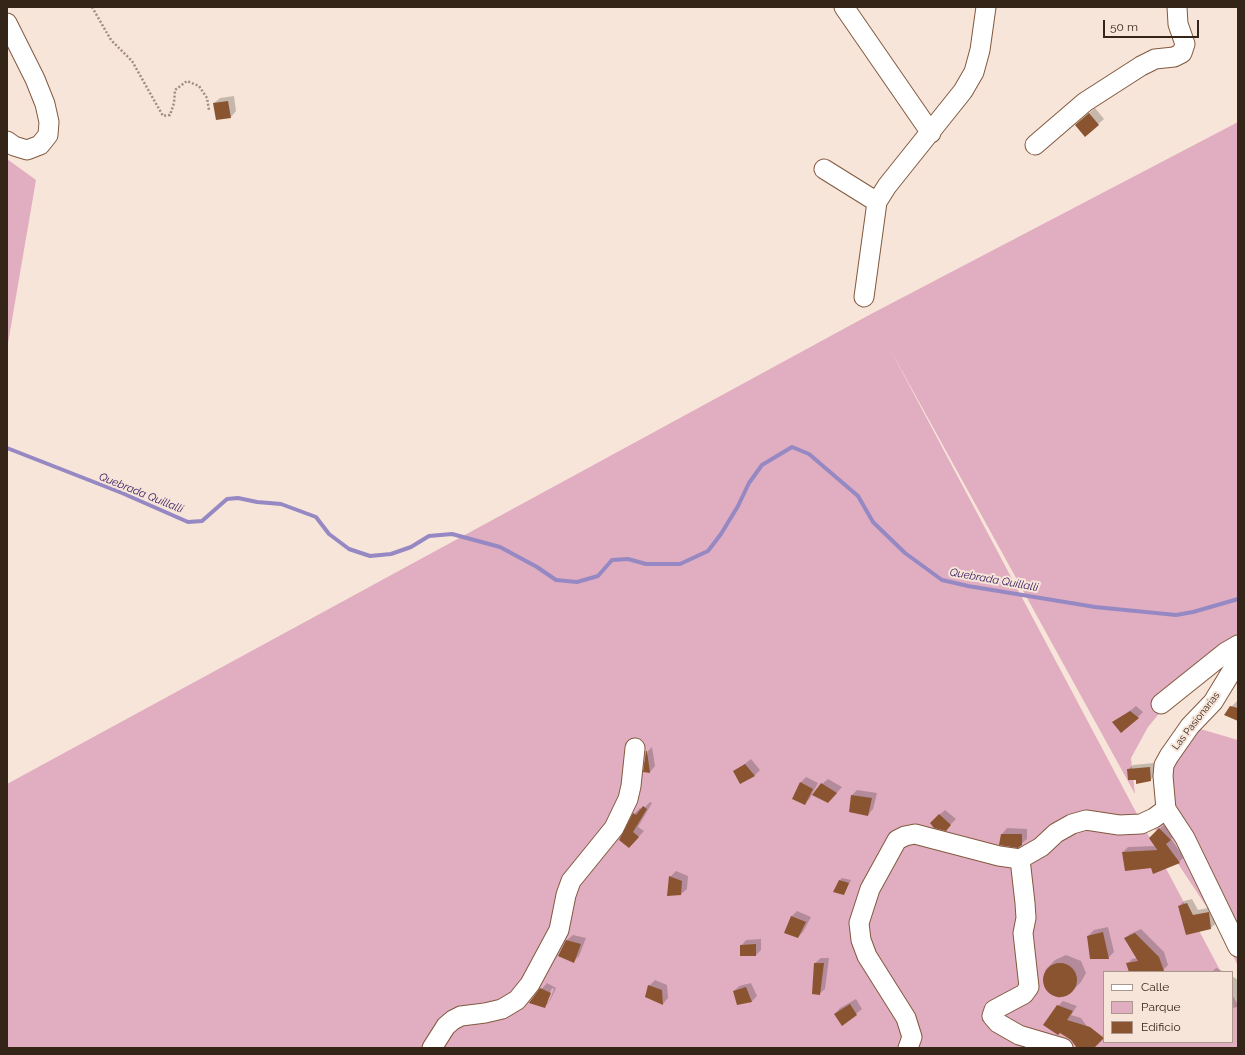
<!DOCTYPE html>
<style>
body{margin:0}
#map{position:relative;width:1245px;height:1055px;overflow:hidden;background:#f8e5d9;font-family:Raleway,sans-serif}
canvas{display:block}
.frame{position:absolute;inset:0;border:8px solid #352418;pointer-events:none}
.legend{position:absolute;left:1103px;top:971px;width:130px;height:72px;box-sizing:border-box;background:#f8e5d9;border:1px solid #aa988c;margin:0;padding:5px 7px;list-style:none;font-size:12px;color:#352418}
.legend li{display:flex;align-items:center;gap:8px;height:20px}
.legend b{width:20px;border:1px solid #aa988c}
.scale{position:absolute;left:1103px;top:20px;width:96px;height:18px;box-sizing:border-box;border:2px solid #352418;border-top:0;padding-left:5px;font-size:12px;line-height:14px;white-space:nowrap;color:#352418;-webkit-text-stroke:3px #f8e5d9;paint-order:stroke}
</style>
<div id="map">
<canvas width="1245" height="1055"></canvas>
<div class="frame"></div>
<ul class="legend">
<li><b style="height:5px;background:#fff"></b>Calle</li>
<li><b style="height:11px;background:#e1aec1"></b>Parque</li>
<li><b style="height:11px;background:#89542f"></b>Edificio</li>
</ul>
<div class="scale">50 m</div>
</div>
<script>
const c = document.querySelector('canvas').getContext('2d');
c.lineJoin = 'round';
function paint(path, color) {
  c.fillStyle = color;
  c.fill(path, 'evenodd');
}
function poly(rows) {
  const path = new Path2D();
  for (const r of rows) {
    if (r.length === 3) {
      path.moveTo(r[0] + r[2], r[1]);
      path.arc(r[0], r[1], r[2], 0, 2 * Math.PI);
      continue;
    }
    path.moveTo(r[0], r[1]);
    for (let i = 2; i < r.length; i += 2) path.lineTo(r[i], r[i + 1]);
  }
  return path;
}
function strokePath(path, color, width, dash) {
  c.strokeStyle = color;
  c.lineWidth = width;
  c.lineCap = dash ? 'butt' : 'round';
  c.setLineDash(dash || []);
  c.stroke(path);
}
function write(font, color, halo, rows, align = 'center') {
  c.font = font + ' Raleway,sans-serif';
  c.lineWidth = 4;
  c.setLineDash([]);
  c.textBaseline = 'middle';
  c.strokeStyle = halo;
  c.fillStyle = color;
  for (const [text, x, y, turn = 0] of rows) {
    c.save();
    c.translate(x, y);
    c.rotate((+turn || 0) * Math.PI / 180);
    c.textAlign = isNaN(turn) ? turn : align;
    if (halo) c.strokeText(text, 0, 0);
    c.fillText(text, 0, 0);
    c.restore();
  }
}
paint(poly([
 [1238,122,1238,636,1177,692,1148,727,1131,758,1135,794,891,351,1221,972,1104,972,1104,1042,1232,1042,1232,994,1238,1005,1238,1048,7,1048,7,784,871,314],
 [7,159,36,180,7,349],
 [1190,726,1238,740,1238,966,1216,921,1151,823]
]), '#e1aec1');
paint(poly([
 [234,96,236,111,231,117,214,103,220,98],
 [1095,108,1104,119,1085,136,1082,120],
 [1238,700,1238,720,1231,707],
 [1136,706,1143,712,1138,717,1114,723],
 [652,747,655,766,650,772,645,771,648,751],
 [751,759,760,770,755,775,741,783,735,772],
 [1154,763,1155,776,1150,780,1137,779,1128,770,1133,765],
 [806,777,818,783,810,798,805,804,793,799,801,782],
 [828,779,842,787,834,796,822,784],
 [857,790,877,793,873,809,868,815,852,795],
 [650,802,652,803,638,827,644,831,634,842,620,839,634,814,640,808,642,810],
 [945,810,956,819,945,830,937,817],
 [1165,824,1175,835,1171,839,1184,857,1179,862,1153,873,1152,867,1123,852,1128,847,1156,846,1150,838],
 [1007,828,1027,829,1027,839,1021,844,1000,844,1002,834],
 [676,871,688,876,687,889,681,894,670,877],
 [842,878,851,880,844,894,840,880],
 [1192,899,1198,910,1213,907,1216,923,1211,928,1187,934,1179,906,1184,901],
 [797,911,811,917,803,932,798,937,785,932,792,916],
 [1108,927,1114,952,1108,958,1088,936,1094,930],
 [1141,929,1164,952,1168,965,1163,970,1130,972,1127,964,1132,959,1137,958,1125,938,1130,934],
 [573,935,586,938,579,956,574,961,559,955,567,940],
 [761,939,761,950,756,955,741,946,746,940],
 [1066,955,1081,961,1086,973,1081,982,1072,991,1059,998,1050,994,1046,990,1044,984,1044,976,1046,969,1055,960],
 [821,958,829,958,825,989,819,994,815,963],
 [1216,968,1225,972,1212,972],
 [1232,976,1238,980,1238,1007,1232,1008],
 [655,980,667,985,668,998,663,1004,646,996,649,986],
 [547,983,556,988,550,1001,545,1006,530,1002],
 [552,988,554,989,549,1002,546,1002],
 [751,983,757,996,751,1002,734,991,739,986],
 [856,999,862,1009,842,1025,835,1014,840,1008],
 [1063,1001,1077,1006,1071,1015,1081,1018,1098,1042,1092,1048,1080,1048,1058,1006]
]), '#0003');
strokePath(poly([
 [7,448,122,493,188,522,202,521,227,499,238,498,257,502,281,504,316,517,329,534,349,549,370,556,391,554,411,547,429,536,452,534,500,547,537,567,556,580,577,582,598,576,612,560,628,559,646,564,680,564,708,551,721,534,738,506,749,483,762,465,792,447,809,454,858,496,873,522,905,553,942,580,968,586,1095,607,1176,615,1193,612,1238,599]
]), '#9588c3', 4);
paint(poly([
 [228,101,231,118,216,120,213,103],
 [1089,113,1099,125,1085,137,1075,125],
 [1230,706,1238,708,1238,721,1224,715],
 [1130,711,1139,718,1121,733,1112,722],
 [646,751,647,751,650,773,643,772],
 [745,764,755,776,740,784,733,771],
 [1150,767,1151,781,1136,784,1136,780,1128,780,1127,769],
 [800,782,813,789,805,805,792,799],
 [821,783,837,793,828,803,812,795],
 [851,795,872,798,868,816,849,812],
 [643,806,647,809,633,832,639,837,629,848,619,840,633,813,636,815],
 [939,814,951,825,946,831,934,828,930,823],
 [1159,828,1171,840,1166,844,1180,863,1153,874,1151,868,1125,871,1122,852,1157,850,1149,838],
 [1001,834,1022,834,1022,845,1018,848,999,845],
 [669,876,682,881,681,895,667,896],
 [839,880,849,883,844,895,833,892],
 [1187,903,1193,915,1209,912,1211,929,1186,935,1178,906],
 [791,916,806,922,798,938,784,933],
 [1103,932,1109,959,1090,959,1087,936],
 [1135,933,1159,957,1164,971,1129,972,1126,963,1138,961,1124,938],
 [566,940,581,944,574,963,558,956],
 [756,944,756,956,740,956,740,945],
 [1060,980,17],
 [814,963,824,963,820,995,812,994],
 [648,985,662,990,663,1005,645,997],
 [746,987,752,1002,737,1005,733,991],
 [540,988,551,993,545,1008,529,1003],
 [850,1004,857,1015,842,1026,834,1014],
 [1057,1005,1073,1011,1067,1020,1090,1027,1104,1038,1094,1048,1077,1048,1071,1040,1060,1033,1058,1035,1043,1025]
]), '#89542f');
const minor = poly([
 [844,7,931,133],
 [7,23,35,79,45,104,49,122,48,135,40,145,27,150,14,146,7,141],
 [1035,145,1085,102,1141,66,1155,59,1174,57,1182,53,1185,44,1178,24,1177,7],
 [824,169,877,202],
 [864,297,877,202,887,186,963,91,974,72,980,50,986,7],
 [1238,661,1213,702,1190,726,1169,756,1164,765,1163,776,1166,809,1185,838,1238,947],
 [1161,704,1226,652,1238,645],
 [1020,859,1025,903,1026,918,1023,933,1029,987,1024,994,994,1010,992,1016,998,1023,1019,1035,1063,1048],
 [432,1048,446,1026,453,1020,461,1016,485,1013,502,1009,517,1000,530,984,559,930,566,895,571,881,614,828,628,799,631,786,635,748],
 [908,1048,912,1037,906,1018,867,956,861,940,859,923,870,889,897,840,905,836,915,834,999,856,1020,859,1041,847,1056,833,1072,824,1086,820,1119,825,1141,824,1154,818,1166,809]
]);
strokePath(minor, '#82593e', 21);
strokePath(poly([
 [92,7,111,40,132,61,163,116,170,115,174,103,175,90,187,81,199,86,207,98,209,110]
]), '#a08e82', 2.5, [2, 2]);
strokePath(minor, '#fff', 19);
write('10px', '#352418', '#f8e5d9', [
 ["Las Pasionarias",1196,721,-52]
]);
write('italic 11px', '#32195f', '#f8e5d9', [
 ["Quebrada Quillalli",141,493,22],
 ["Quebrada Quillalli",994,580,10]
]);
</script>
